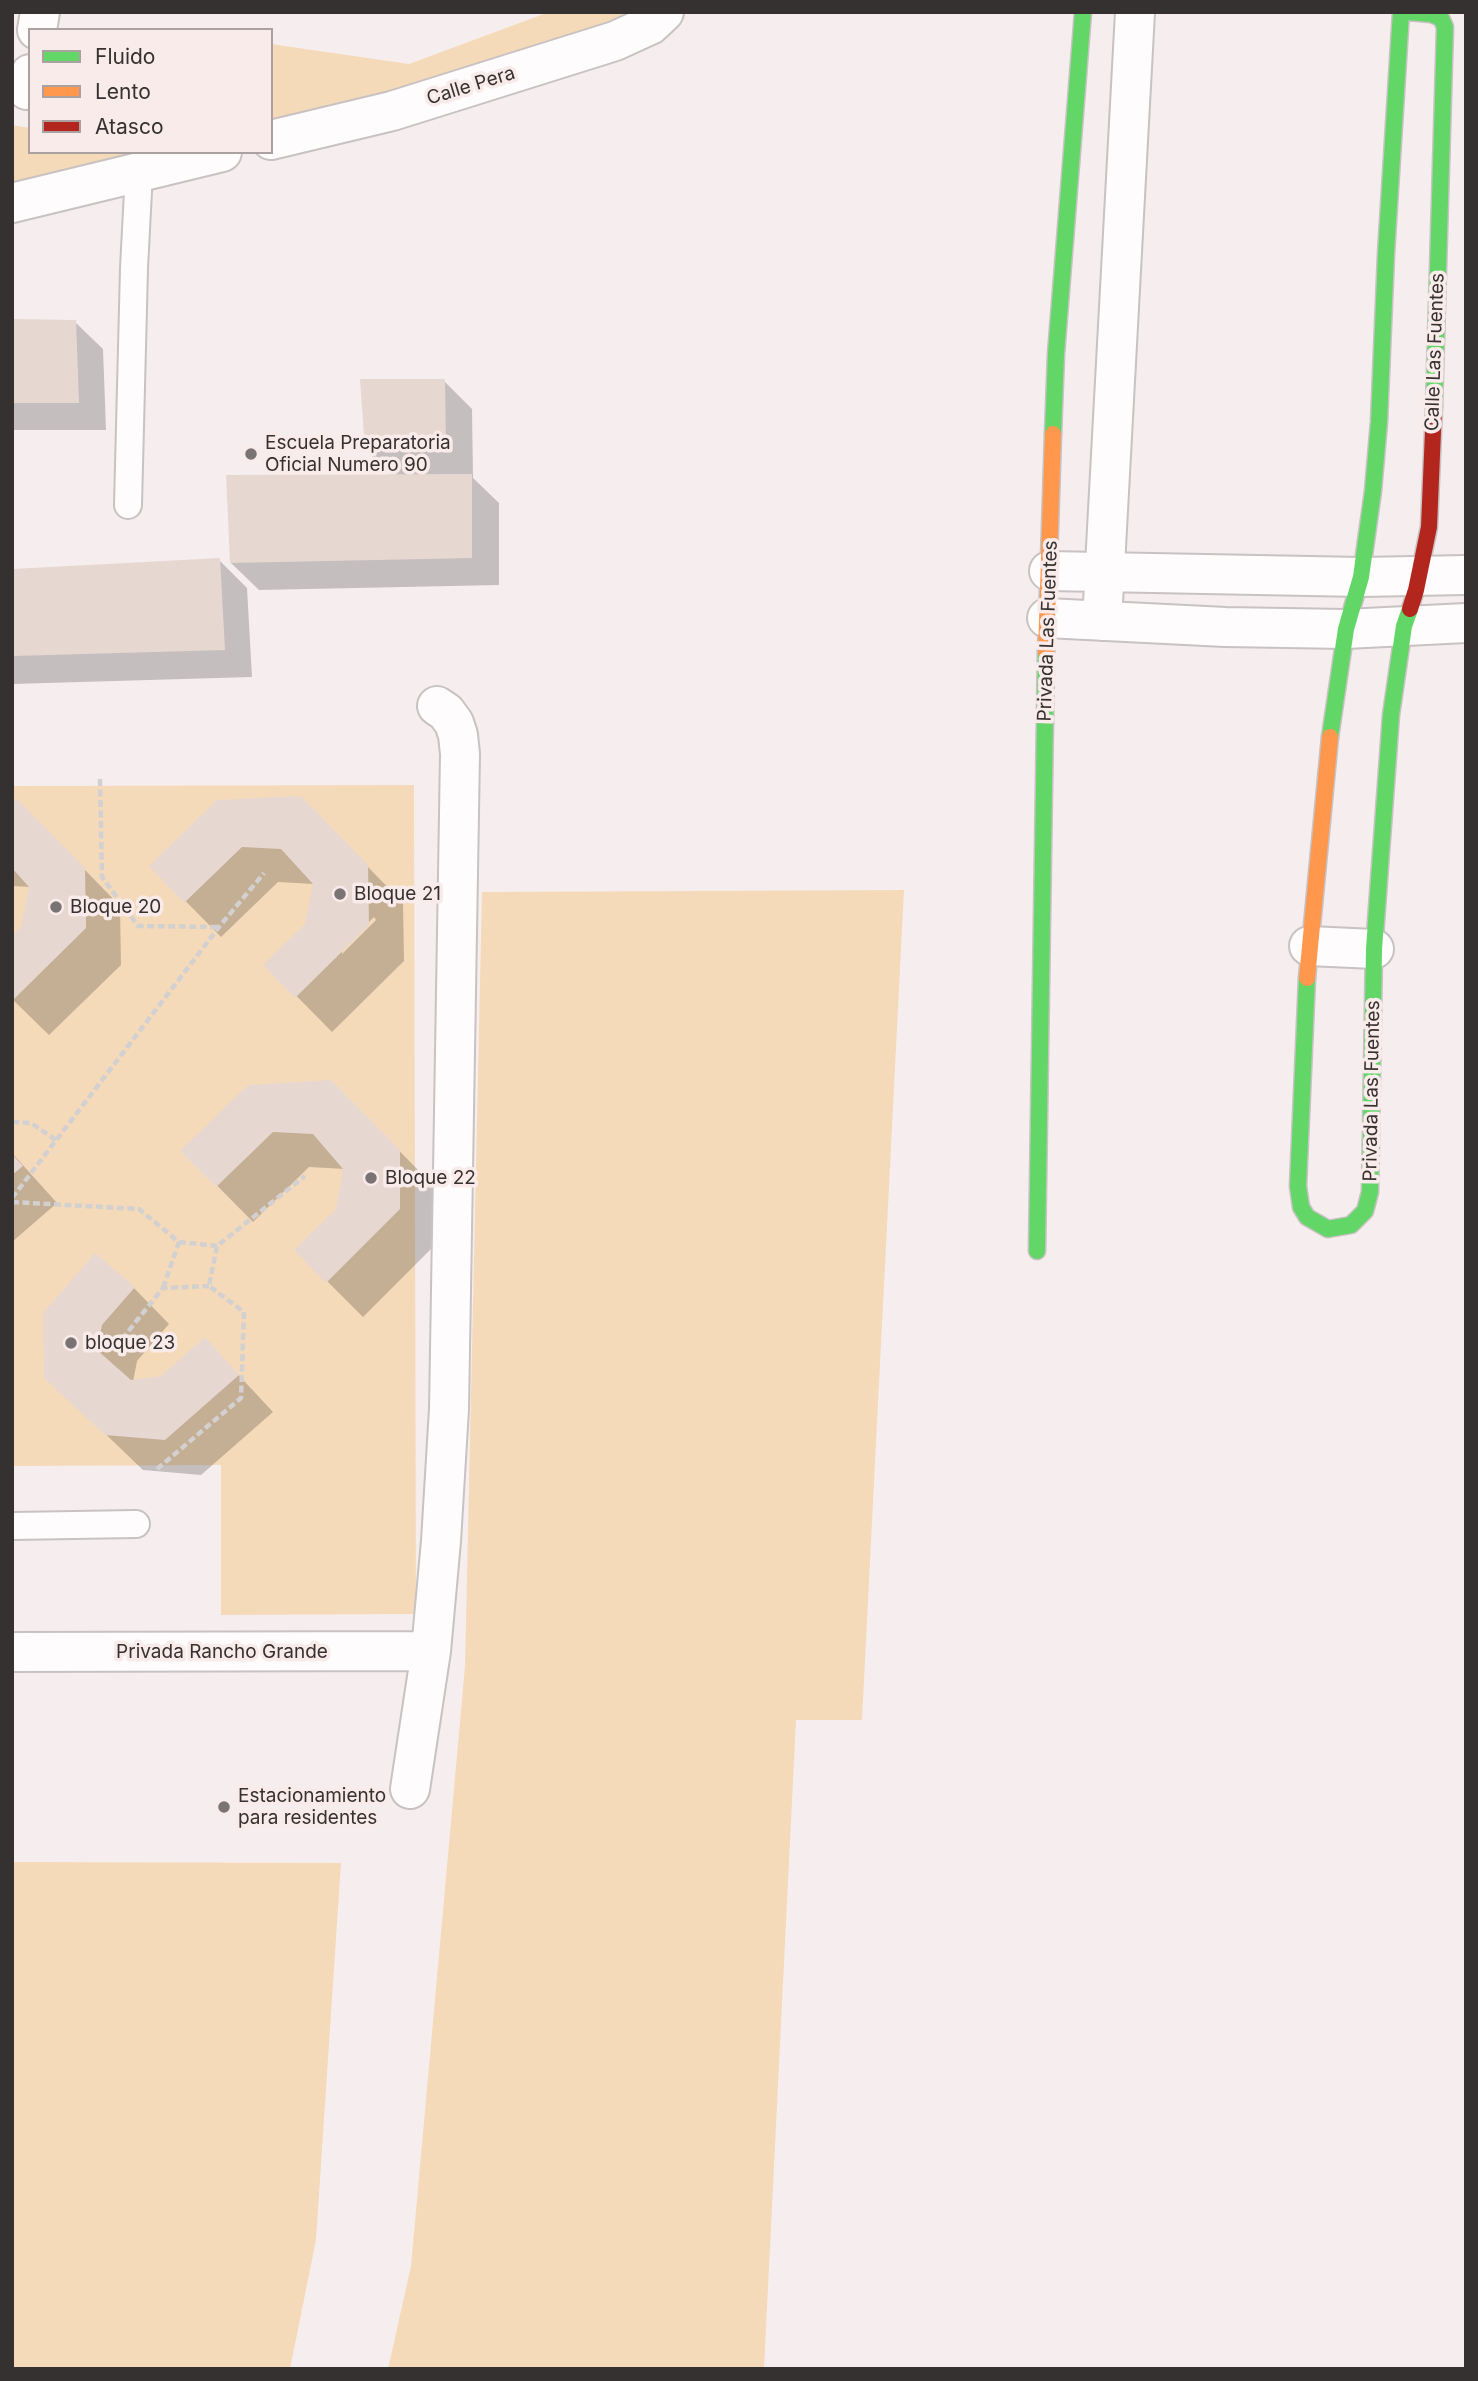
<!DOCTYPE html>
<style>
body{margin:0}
#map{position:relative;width:1478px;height:2381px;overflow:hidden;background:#f6eeee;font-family:Inter,sans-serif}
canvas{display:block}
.frame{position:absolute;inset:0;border:14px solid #363131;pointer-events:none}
.legend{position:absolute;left:28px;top:28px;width:245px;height:126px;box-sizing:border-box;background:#f9ebea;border:2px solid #aba1a0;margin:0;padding:9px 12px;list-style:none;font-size:21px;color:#363131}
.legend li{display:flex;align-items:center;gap:14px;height:35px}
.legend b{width:35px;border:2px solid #aba1a0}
</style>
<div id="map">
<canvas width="1478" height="2381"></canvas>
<div class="frame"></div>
<ul class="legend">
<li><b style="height:9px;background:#63d668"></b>Fluido</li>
<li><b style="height:9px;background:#ff974d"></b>Lento</li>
<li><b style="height:9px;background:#b3261e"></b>Atasco</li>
</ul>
</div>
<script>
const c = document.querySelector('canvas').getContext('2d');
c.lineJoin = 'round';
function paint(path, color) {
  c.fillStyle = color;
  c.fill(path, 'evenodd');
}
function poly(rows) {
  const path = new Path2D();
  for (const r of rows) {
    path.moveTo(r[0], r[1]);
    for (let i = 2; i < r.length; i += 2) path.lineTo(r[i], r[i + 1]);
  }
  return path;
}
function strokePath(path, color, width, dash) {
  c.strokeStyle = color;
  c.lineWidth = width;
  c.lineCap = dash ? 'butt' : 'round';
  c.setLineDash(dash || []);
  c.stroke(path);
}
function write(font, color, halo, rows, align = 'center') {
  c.font = font + ' Inter,sans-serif';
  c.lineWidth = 7;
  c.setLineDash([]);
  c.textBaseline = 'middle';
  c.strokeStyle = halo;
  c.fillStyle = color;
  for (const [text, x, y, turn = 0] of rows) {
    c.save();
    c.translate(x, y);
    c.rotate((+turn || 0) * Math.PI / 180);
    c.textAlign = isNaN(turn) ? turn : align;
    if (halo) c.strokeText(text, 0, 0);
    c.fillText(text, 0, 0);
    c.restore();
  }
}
paint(poly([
 [549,12,638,12,618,24,271,127,271,44,409,64],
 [12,125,30,128,30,152,160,152,12,187],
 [414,785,416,1614,221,1615,221,1465,12,1466,12,786],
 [904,890,862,1720,796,1720,764,2369,388,2369,411,2266,465,1666,482,892],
 [12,1862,341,1863,316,2240,290,2369,12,2369]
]), '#f5daba');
paint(poly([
 [12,321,75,322,103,349,106,430,12,430],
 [444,381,472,409,473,478,499,503,499,585,259,590,231,563,392,476,366,450],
 [219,560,247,588,252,677,12,684,12,571],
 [12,801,53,837,120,906,121,965,49,1035,12,999,31,887,12,886],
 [218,802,336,834,403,903,404,961,332,1032,266,965,307,925,314,884,278,882,221,937,151,866],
 [374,917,376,920,342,954,342,949],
 [331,1082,435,1187,435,1245,363,1317,296,1250,338,1209,345,1169,309,1167,253,1222,183,1151],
 [12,1153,57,1203,12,1242],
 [134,1288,169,1324,137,1361,133,1382,162,1377,205,1339,273,1412,201,1475,143,1470,46,1377]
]), '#0003');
paint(poly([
 [12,319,76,320,79,403,12,403],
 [360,379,445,379,446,448,365,451],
 [472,474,472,558,230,563,226,475],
 [220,558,225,650,12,656,12,569],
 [301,796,368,865,369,925,295,998,263,965,305,924,313,884,281,849,242,847,184,903,149,866,217,800],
 [17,799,85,868,86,928,12,1001,12,936,21,927,29,887,12,868,12,800],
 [331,1080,400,1150,400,1209,326,1283,294,1250,336,1209,343,1169,313,1134,273,1132,216,1187,180,1151,248,1085],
 [12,1154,23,1166,12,1175],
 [95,1253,135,1287,102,1325,97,1350,131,1380,161,1376,205,1337,239,1375,165,1440,105,1435,44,1378,43,1313]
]), '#e7d7d1');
const lane = poly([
 [128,505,134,268,139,172],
 [12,1526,136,1524]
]);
const street = poly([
 [37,30,40,12],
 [27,90,30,74],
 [271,140,392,111,615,41,650,25,664,12],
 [12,203,222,152],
 [1049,571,1361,577,1466,575],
 [1047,618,1225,627,1346,629,1466,623],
 [1102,621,1135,12],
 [1309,946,1374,949],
 [12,1652,431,1651],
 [410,1789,431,1651,441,1541,449,1409,460,754,458,735,454,723,446,712,437,706]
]);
const fast = poly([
 [1407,12,1431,14,1441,18,1445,27,1434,407],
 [1053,434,1056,354,1083,12],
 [1330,737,1346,629,1361,577,1373,491,1379,422,1386,254,1401,12],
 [1307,978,1298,1186,1301,1207,1307,1217,1328,1229,1351,1225,1365,1211,1370,1192,1374,949,1391,715,1404,626,1410,609],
 [1037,1251,1046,652]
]);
const slow = poly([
 [1046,652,1053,434],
 [1307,978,1330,737]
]);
const jam = poly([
 [1410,609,1416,590,1429,527,1434,407]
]);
strokePath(lane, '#c8c2c2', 30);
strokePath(street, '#c8c2c2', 42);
strokePath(fast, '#c8c2c2', 19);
strokePath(slow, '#c8c2c2', 19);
strokePath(jam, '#c8c2c2', 19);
strokePath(poly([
 [100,779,102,877,138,926,219,927],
 [12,1122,31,1123,56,1140],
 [12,1198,219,927,264,873],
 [12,1202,139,1209,179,1242,163,1288],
 [179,1242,217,1246],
 [122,1339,163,1288,209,1286],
 [157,1469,241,1398,244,1312,209,1286,217,1246,305,1176]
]), '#d2d0d0', 4.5, [7, 3.5]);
strokePath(lane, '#fefcfc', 26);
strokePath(street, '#fefcfc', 38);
strokePath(fast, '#63d668', 16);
strokePath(slow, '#ff974d', 16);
strokePath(jam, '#b3261e', 16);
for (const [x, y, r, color] of [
 [251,454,7,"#797373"],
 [340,894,7,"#797373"],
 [56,907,7,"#797373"],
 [371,1178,7,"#797373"],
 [71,1343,7,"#797373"],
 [224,1807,7,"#797373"]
]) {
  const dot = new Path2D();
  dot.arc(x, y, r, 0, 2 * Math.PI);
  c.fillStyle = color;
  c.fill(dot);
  strokePath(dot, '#f9ebea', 2.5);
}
write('19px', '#363131', '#f9ebea', [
 ["Calle Pera",471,86,-17],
 ["Calle Las Fuentes",1435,352,-88],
 ["Privada Las Fuentes",1048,631,-88],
 ["Privada Las Fuentes",1372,1091,-89],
 ["Privada Rancho Grande",222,1652]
]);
write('19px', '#363131', '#f9ebea', [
 ["Escuela Preparatoria",265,443],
 ["Oficial Numero 90",265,465],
 ["Bloque 21",354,894],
 ["Bloque 20",70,907],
 ["Bloque 22",385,1178],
 ["bloque 23",85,1343],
 ["Estacionamiento",238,1796],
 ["para residentes",238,1818]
], 'left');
</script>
